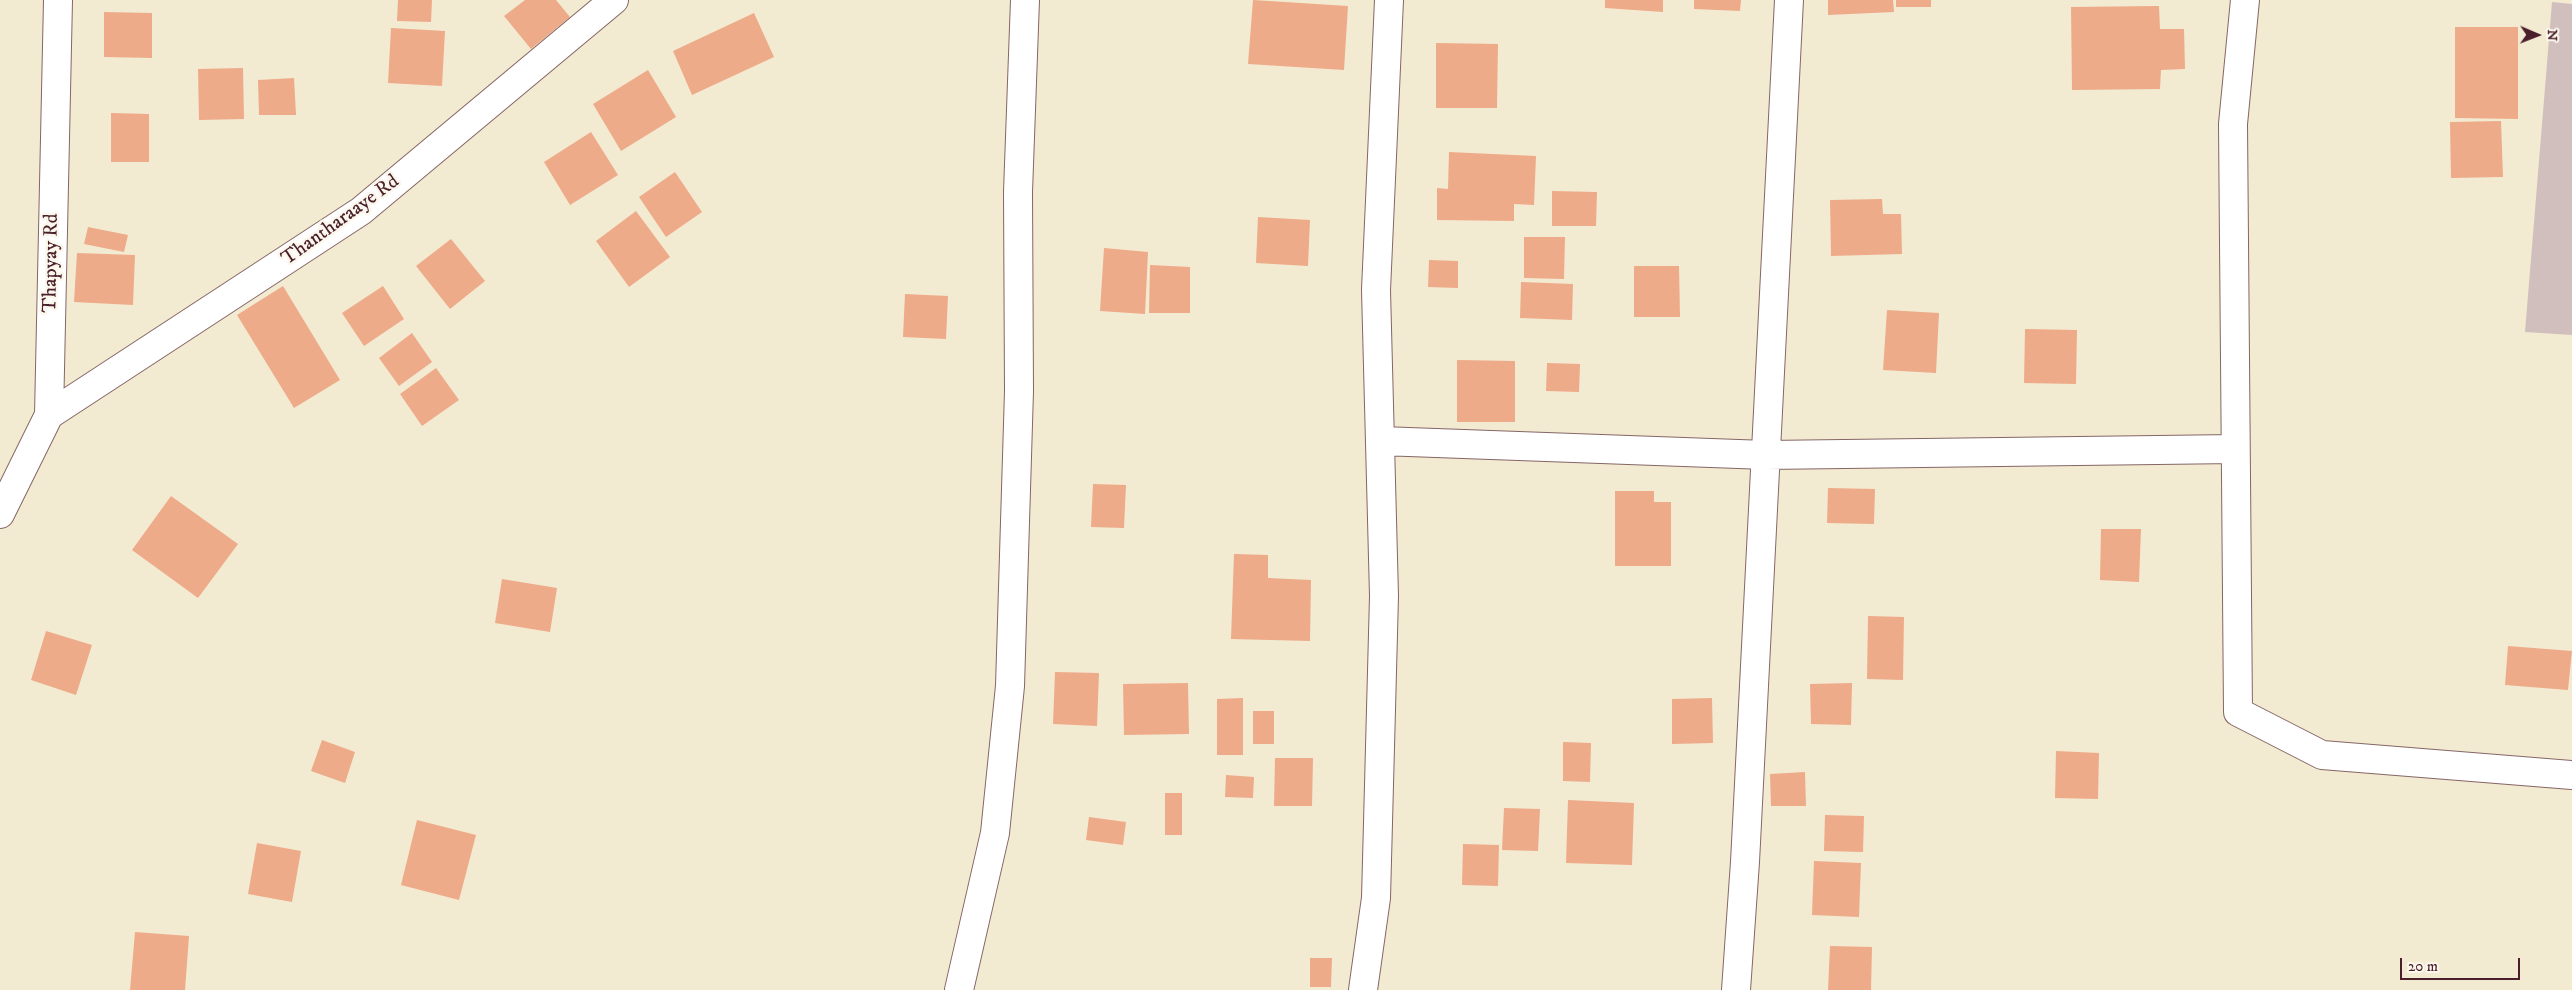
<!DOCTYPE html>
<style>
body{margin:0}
#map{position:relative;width:2572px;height:990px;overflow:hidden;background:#f3ead2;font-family:"IM FELL DW Pica",serif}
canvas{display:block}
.north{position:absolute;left:2512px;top:10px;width:50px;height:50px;-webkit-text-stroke:4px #fbf7ec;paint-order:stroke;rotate:91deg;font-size:14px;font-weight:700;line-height:20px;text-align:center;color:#4a1f2b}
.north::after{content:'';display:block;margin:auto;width:18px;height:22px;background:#4a1f2b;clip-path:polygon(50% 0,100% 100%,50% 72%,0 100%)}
.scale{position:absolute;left:2400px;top:958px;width:120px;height:22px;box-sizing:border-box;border:2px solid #4a1f2b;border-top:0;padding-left:6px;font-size:15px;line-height:18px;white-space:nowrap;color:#4a1f2b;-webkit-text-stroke:4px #fbf7ec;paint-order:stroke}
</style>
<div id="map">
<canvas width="2572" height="990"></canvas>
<div class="north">N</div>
<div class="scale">20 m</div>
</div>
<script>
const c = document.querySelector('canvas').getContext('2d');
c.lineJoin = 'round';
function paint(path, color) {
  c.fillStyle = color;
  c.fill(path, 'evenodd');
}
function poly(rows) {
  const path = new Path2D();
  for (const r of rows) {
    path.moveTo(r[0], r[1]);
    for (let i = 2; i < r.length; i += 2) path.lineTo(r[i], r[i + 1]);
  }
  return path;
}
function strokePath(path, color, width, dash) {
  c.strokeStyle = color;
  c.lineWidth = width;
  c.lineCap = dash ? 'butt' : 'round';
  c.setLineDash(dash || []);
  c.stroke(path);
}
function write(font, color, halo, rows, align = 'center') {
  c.font = font + ' "IM FELL DW Pica",serif';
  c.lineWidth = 5;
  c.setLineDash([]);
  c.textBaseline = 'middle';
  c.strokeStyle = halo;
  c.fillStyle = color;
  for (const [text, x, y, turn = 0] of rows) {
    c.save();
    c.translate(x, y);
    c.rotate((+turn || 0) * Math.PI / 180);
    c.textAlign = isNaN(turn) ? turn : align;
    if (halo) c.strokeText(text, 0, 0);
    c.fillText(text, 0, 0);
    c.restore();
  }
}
paint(poly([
 [2552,2,2572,4,2572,335,2525,332]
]), '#d1bfbe');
paint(poly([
 [398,0,432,0,431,22,397,21],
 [525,0,556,0,570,17,531,49,504,16],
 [1253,0,1348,6,1344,70,1248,64],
 [1605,0,1663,0,1663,12,1605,8],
 [1694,0,1741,0,1740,11,1694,9],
 [1828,0,1893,0,1894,12,1828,15],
 [1896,0,1931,0,1931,7,1896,7],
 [2159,6,2160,29,2184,29,2185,69,2161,70,2160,89,2072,90,2071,7],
 [104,12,152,13,152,58,104,57],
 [754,13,774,57,692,95,673,51],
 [2455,27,2518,27,2518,119,2455,118],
 [391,28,445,31,442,86,388,83],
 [1436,43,1498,44,1497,108,1436,108],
 [243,68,244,119,199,120,198,69],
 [648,70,676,117,621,151,593,104],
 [294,78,296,115,259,115,258,80],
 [111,113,149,114,149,162,111,162],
 [2501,121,2503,177,2451,178,2450,122],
 [591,132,618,175,570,205,544,162],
 [1449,152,1536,156,1534,205,1514,204,1514,221,1437,220,1437,188,1448,189],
 [675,172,702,212,666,237,639,197],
 [1552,191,1597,192,1596,226,1552,226],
 [1882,199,1883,214,1901,214,1902,254,1831,256,1830,200],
 [636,211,670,257,629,287,596,241],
 [1258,217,1310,220,1308,266,1256,263],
 [88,227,128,235,124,252,84,244],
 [1524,237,1565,237,1564,279,1524,278],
 [451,239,485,281,450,309,416,266],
 [1104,248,1148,252,1145,314,1100,311],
 [77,253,135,255,133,305,74,302],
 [1429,260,1458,261,1458,288,1428,287],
 [1150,265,1190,267,1190,313,1149,313],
 [1634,266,1679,266,1680,317,1634,317],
 [1521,282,1573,284,1572,320,1520,318],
 [283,286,340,380,294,408,237,315],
 [383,286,404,319,364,346,342,313],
 [905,294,948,296,946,339,903,337],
 [1887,310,1939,313,1936,373,1883,370],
 [2025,329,2077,330,2076,384,2024,383],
 [412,333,432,362,399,386,379,358],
 [1457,360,1515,361,1515,422,1457,422],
 [1547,363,1580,364,1579,392,1546,391],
 [436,368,459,400,422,426,400,394],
 [1093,484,1126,485,1124,528,1091,527],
 [1828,488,1875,489,1874,524,1827,523],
 [1615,491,1654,491,1654,502,1671,502,1671,566,1615,566],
 [171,496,238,544,198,598,132,550],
 [2101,529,2141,529,2139,582,2100,580],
 [1234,554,1268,555,1268,578,1311,580,1310,641,1231,639],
 [502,579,557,588,550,632,495,623],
 [1868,616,1904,617,1903,680,1867,679],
 [46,631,92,645,76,695,31,680],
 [2508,646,2572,651,2568,690,2505,685],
 [1055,672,1099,673,1097,726,1053,724],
 [1188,683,1189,734,1124,735,1123,684],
 [1852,683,1851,725,1811,724,1810,684],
 [1243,698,1243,755,1217,755,1217,699],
 [1712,698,1713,743,1672,744,1672,699],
 [1253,711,1274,711,1274,744,1253,744],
 [322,740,355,752,345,783,311,771],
 [1563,742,1591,743,1590,782,1563,781],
 [2056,751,2099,753,2098,799,2055,798],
 [1275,758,1313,758,1312,806,1274,806],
 [1805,772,1806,806,1771,806,1770,774],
 [1226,775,1254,777,1253,798,1225,797],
 [1165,793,1182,793,1182,835,1165,835],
 [1568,800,1634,803,1632,865,1566,863],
 [1504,808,1540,809,1538,851,1502,850],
 [1825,815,1864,816,1863,852,1824,851],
 [1089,817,1126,822,1123,845,1086,840],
 [417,820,476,835,459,900,401,885],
 [257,843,301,851,292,902,248,894],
 [1463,844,1499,845,1498,886,1462,885],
 [1814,861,1861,863,1859,917,1812,915],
 [135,932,189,936,185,990,130,990],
 [1830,946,1872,947,1871,990,1828,990],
 [1310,958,1332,958,1331,987,1310,987]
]), '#eeab89');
const minor = poly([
 [2245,0,2233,124,2238,712,2322,755,2572,775],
 [49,415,361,211,614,0],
 [1381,441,1766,455,2235,449],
 [0,514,49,415,58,0],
 [959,990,995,833,1010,686,1019,391,1018,192,1025,0],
 [1363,990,1376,898,1384,596,1376,290,1389,0],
 [1736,990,1745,862,1789,0]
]);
strokePath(minor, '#856665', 30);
strokePath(minor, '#fff', 28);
write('20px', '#4a1f2b', '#fbf7ec', [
 ["Thantharaaye Rd",341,221,-36],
 ["Thapyay Rd",52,263,-89]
]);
</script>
